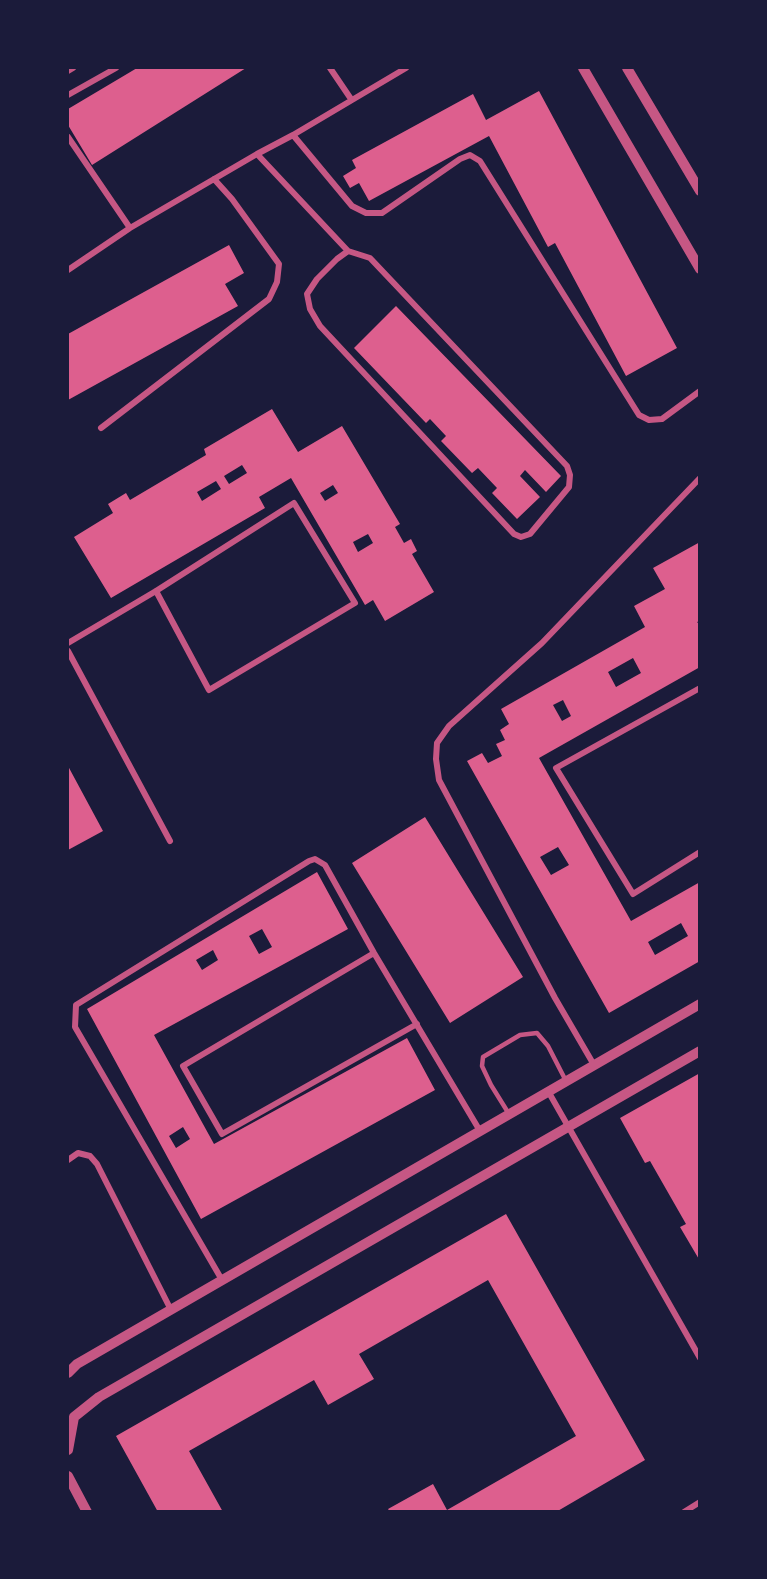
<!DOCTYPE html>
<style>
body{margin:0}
#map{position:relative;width:767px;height:1579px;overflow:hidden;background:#1b1b3a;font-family:"Public Sans",sans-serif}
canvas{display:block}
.frame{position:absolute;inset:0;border:69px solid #1b1b3a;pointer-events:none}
</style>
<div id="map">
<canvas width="767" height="1579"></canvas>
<div class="frame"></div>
</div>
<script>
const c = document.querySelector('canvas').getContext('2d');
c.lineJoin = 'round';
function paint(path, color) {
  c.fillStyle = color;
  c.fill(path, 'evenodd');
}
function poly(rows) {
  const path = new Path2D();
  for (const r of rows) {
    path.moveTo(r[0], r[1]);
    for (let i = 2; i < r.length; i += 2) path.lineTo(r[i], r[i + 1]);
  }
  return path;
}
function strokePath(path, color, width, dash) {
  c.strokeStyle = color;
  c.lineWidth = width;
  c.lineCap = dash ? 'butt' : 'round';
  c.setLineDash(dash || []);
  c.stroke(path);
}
paint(poly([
 [137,68,246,68,92,165,68,125,68,109],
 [539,91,677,348,626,376,555,243,548,247,489,136,369,201,359,183,350,188,343,176,356,168,352,160,473,94,486,120],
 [229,245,244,273,225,284,238,306,68,400,68,334],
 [396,306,561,476,546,492,525,470,520,476,540,497,517,519,492,493,497,488,478,468,472,473,441,441,446,436,430,419,426,423,354,348],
 [272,409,298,452,342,426,400,524,395,527,404,543,411,539,417,551,412,554,434,592,385,621,373,600,365,605,291,478,259,497,265,508,111,598,74,537,113,513,108,504,126,493,130,500,206,455,204,449],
 [242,465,247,473,229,484,224,476],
 [216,481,221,489,202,501,197,492],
 [333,485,338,493,325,501,320,493],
 [368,534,373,543,358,552,353,542],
 [700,542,700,621,697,622,700,625,700,667,539,758,631,921,700,882,700,961,609,1013,467,761,482,753,488,763,502,756,496,744,505,740,500,730,509,724,501,709,645,627,634,606,665,589,653,568],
 [633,658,641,673,616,687,608,672],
 [563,700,571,716,562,721,553,705],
 [558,847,569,865,551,875,540,857],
 [681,923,688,936,655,955,648,942],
 [68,766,103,831,68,850],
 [425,817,523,977,450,1023,352,863],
 [317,872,348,929,154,1035,214,1144,407,1038,435,1090,201,1219,87,1009],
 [262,929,272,947,259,954,249,936],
 [213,950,218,960,202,970,196,960],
 [183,1127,190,1139,176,1148,169,1136],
 [700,1073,700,1261,680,1227,686,1224,650,1161,645,1163,620,1118],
 [506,1214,645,1460,556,1512,390,1512,388,1509,433,1484,447,1510,576,1436,488,1280,359,1354,374,1379,328,1405,314,1380,189,1451,223,1512,158,1512,116,1436]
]), '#dd5f8e');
strokePath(poly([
 [509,1114,491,1085,482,1066,483,1057,520,1035,537,1033,548,1046,566,1081]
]), '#c65784', 4.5);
strokePath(poly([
 [330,68,351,99],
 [68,71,73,68],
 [68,95,116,68],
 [293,135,352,206,366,213,382,213,460,159,470,155,480,161,639,415,649,420,662,419,700,391],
 [68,137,130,228],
 [257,154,348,251],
 [348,251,370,258,567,466,570,475,569,487,530,534,521,537,514,534,320,326,310,309,307,294,317,279,337,259,348,251],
 [68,270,130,228,257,154,293,135,406,68],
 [101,428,269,299,277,282,279,264,232,199,214,179],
 [68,643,156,591,294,503,355,603,209,690,156,591],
 [68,651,170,841],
 [700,688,556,768,633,894,700,852],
 [374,953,183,1066,222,1134,417,1024],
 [594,1065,555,998,439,780,436,759,437,743,449,726,542,643,700,478],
 [548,1091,700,1358],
 [68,1160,78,1153,90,1156,97,1164,171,1310],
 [222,1280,75,1027,76,1005,309,861,315,859,325,865,374,953,480,1131],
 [684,1512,700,1502]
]), '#c65784', 6);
strokePath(poly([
 [583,68,700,269],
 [627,68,700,191],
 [68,1373,77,1364,700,1004],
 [68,1450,74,1417,99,1397,700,1051],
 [68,1476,87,1512]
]), '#c65784', 10);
</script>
